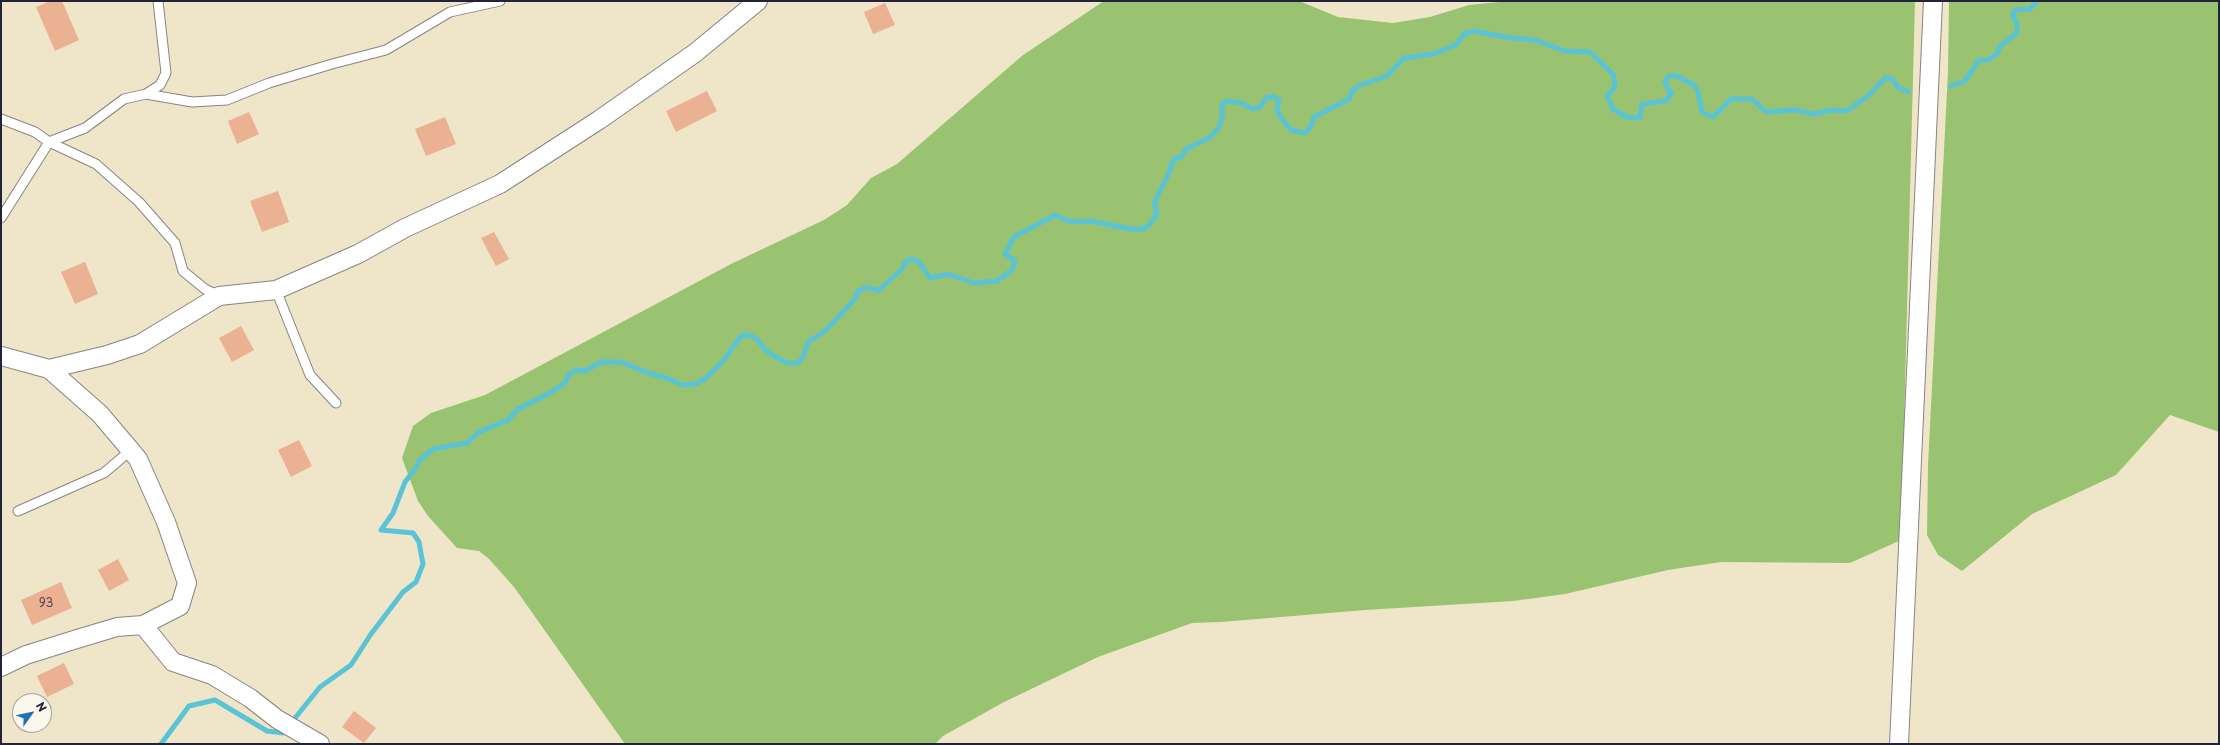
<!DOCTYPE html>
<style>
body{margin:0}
#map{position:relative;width:2220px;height:745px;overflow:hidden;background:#efe6c9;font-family:"Playpen Sans",sans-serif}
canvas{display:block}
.frame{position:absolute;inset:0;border:2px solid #22223b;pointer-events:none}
.north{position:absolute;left:12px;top:693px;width:40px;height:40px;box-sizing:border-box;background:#fbf7ec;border:1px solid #a4a2a5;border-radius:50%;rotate:57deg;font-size:11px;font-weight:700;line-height:16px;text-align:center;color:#22223b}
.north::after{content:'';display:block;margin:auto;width:14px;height:18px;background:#1f6fb2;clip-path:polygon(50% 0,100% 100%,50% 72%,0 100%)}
</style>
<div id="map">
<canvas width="2220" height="745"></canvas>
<div class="frame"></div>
<div class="north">N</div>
</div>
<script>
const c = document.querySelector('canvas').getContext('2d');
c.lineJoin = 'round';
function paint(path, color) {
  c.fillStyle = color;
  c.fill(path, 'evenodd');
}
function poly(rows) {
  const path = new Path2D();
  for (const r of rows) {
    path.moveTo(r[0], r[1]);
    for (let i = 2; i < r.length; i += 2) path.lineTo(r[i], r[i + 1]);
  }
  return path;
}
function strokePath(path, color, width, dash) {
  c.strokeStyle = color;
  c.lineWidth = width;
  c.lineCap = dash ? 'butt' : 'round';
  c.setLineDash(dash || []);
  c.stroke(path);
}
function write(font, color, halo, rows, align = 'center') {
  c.font = font + ' "Playpen Sans",sans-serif';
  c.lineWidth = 3;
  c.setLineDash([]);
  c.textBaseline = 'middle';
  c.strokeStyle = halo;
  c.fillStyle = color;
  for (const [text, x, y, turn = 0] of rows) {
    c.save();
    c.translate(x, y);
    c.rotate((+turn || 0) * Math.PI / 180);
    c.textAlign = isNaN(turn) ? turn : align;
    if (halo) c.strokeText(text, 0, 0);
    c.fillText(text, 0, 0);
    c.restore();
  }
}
paint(poly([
 [1104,1,1299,1,1338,17,1393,23,1430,17,1469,5,1510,1,1915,1,1901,540,1850,563,1721,562,1668,570,1565,594,1513,601,1365,610,1221,622,1192,623,1098,657,1004,702,943,736,935,744,625,744,514,587,489,559,479,551,457,548,428,516,418,501,402,458,413,426,431,413,485,395,733,263,824,220,847,205,871,178,897,164,1023,55],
 [1949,1,2219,1,2219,432,2170,415,2116,475,2032,514,1962,571,1938,555,1927,535,1928,465,1948,71]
]), '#99c370');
strokePath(poly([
 [1951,86,1965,81,1979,60,1988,60,1997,54,2000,46,2017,33,2017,25,2013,15,2015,10,2030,9,2037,1],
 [161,744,189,706,215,700,267,731,283,733,320,687,351,665,371,634,403,592,416,582,423,564,419,542,413,533,381,530,393,513,405,482,415,469,420,460,433,449,467,443,479,432,508,420,518,409,548,394,565,383,568,375,577,370,585,371,601,362,621,362,648,373,667,378,682,385,696,384,706,378,723,361,741,336,750,335,759,341,764,349,777,358,788,363,798,363,803,357,808,342,825,331,855,299,858,291,868,287,878,291,902,269,906,261,913,259,919,262,930,278,948,274,974,283,997,281,1012,270,1015,261,1005,254,1014,237,1055,215,1071,222,1090,221,1131,229,1144,229,1150,224,1157,214,1154,203,1168,175,1174,159,1182,157,1186,149,1209,138,1219,128,1222,118,1222,104,1227,101,1241,103,1253,109,1260,107,1267,97,1274,97,1279,100,1277,109,1279,115,1291,130,1305,133,1311,126,1314,117,1349,99,1353,90,1360,85,1387,76,1404,58,1433,54,1456,45,1464,34,1475,31,1505,37,1535,40,1565,51,1590,52,1613,74,1615,87,1607,96,1613,109,1626,117,1640,118,1642,104,1665,101,1672,93,1668,89,1665,81,1669,76,1677,76,1694,85,1698,92,1702,112,1713,117,1731,99,1752,99,1766,112,1795,110,1814,114,1832,110,1847,111,1868,96,1885,78,1893,79,1897,87,1908,92]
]), '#5ac3d5', 5);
paint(poly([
 [50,1,62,1,79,40,55,51,36,7],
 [885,3,895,25,873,34,864,12],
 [707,91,717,111,676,132,666,111],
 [249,112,259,134,237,144,228,121],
 [445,117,456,144,426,156,415,129],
 [278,191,289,222,262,232,250,201],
 [494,232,509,259,496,266,481,238],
 [85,262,98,294,75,304,61,272],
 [241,326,254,350,232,362,219,338],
 [299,440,312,466,291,477,278,450],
 [118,559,129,580,109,591,98,570],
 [61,582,72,608,32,625,21,600],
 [64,663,74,684,47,697,37,676],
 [354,711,376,728,364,743,342,727]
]), '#eab192');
const service = poly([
 [146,94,192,102,227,100,269,83,332,64,386,50,450,12,500,1],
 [1,119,35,132,49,142,96,164,139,202,175,243,183,271,205,289,219,296],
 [1,218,49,142,85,128,124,99,146,94,160,85,166,73,158,1],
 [276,290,310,375,336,403],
 [18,511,104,473,131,450]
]);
const minor = poly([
 [1,356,49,369,107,355,140,344,219,296,276,290,358,254,405,228,500,184,599,120,695,53,758,1],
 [49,369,100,414,138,459,166,522,187,583,180,606,143,625],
 [1,667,26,655,77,639,117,627,143,625,173,662,212,675,250,698,277,719,320,744],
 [1899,744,1933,1]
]);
strokePath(service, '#888482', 11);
strokePath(minor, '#888482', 20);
strokePath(service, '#fff', 9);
strokePath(minor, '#fff', 18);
write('12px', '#544651', null, [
 ["93",46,604]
]);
</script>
